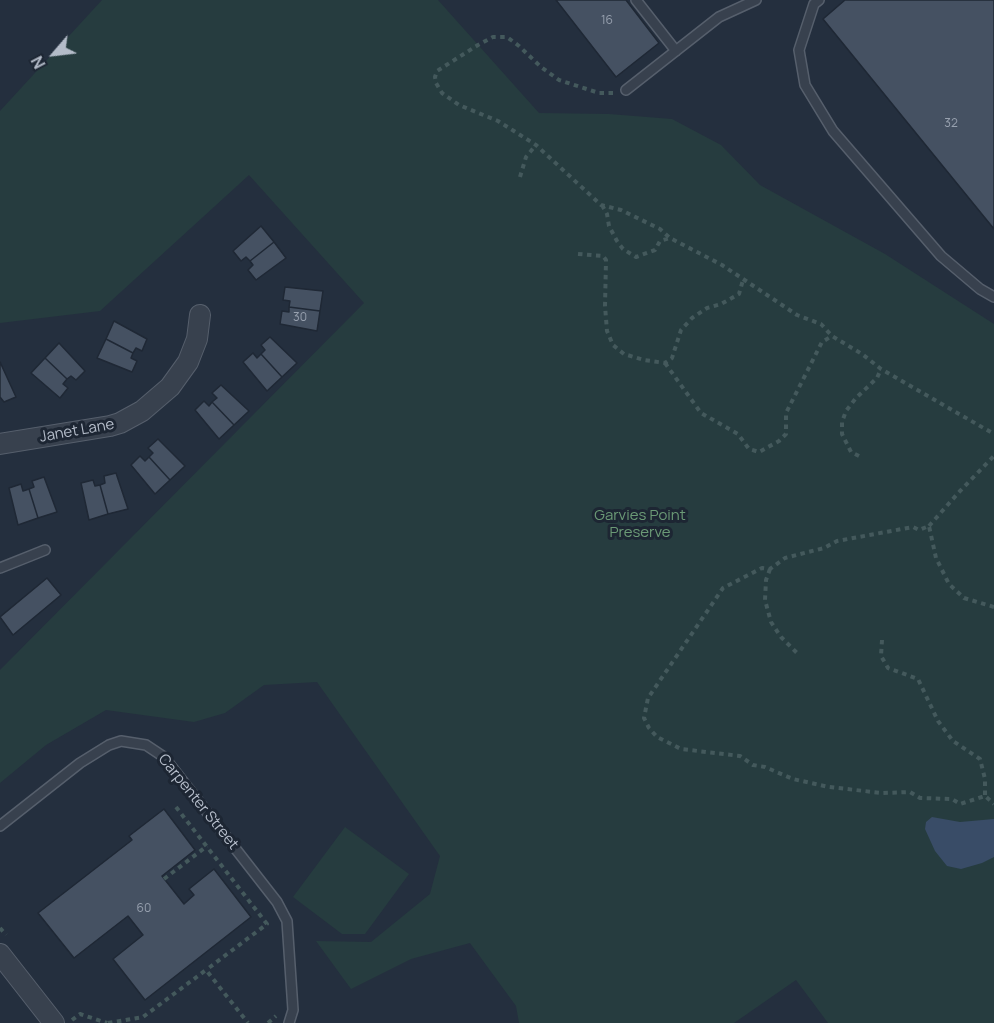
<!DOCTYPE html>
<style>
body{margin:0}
#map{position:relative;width:994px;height:1023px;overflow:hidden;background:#242f3e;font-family:Manrope,sans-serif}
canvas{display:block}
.north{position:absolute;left:24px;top:24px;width:60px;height:60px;-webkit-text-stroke:4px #1d2633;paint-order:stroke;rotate:242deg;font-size:16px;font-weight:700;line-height:24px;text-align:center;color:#b4bcc9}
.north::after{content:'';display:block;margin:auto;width:21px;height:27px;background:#b4bcc9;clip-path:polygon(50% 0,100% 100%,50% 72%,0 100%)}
</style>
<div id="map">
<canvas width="994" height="1023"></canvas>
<div class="north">N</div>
</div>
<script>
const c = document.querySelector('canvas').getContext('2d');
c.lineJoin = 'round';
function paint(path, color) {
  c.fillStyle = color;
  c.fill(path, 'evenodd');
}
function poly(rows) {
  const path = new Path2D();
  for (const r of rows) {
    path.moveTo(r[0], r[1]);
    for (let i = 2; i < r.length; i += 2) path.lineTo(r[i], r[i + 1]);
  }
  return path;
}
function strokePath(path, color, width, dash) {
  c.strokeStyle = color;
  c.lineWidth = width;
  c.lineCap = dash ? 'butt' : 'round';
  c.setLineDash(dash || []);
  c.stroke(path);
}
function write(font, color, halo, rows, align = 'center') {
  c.font = font + ' Manrope,sans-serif';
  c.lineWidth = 6;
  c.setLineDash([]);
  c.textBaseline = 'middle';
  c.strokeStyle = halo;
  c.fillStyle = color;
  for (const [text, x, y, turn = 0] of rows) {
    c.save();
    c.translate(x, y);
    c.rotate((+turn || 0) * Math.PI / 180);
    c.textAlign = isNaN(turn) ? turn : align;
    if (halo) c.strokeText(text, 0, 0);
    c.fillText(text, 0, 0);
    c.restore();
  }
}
paint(poly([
 [102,0,438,0,539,113,609,114,672,119,721,145,760,185,885,254,994,324,994,1023,828,1023,796,980,734,1023,519,1023,516,1006,470,943,411,959,351,989,316,941,371,942,430,894,440,856,317,682,264,685,225,713,194,722,106,710,46,745,0,783,0,670,364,303,249,175,100,311,0,323,0,111],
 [345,827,409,874,365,934,342,934,293,897]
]), '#263c3f');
paint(poly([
 [932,817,960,822,994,819,994,857,982,863,961,869,947,866,935,851,925,829,926,822]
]), '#394c67');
const building = poly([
 [556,0,626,0,659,43,616,77,556,0],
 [845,0,994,0,994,229,823,19,845,0],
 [261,226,274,242,250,261,246,257,241,261,233,251,261,226],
 [274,242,286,258,256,280,248,270,253,265,250,261,274,242],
 [285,287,323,291,320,311,289,307,290,301,283,300,285,287],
 [289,307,320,311,317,331,280,324,282,311,289,312,289,307],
 [114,321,147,339,142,351,136,348,133,353,106,339,114,321],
 [270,337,297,363,282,377,261,354,265,350,261,345,270,337],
 [106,339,133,353,131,358,137,361,132,372,97,358,106,339],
 [59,343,85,371,76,380,71,376,67,379,45,358,59,343],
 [253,353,257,358,261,354,282,377,267,391,243,362,253,353],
 [45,358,67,379,63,384,68,388,60,398,31,373,45,358],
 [0,362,16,397,4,402,0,397,0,362],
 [221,385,249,411,234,425,212,402,217,398,212,393,221,385],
 [204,401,209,406,212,402,234,425,219,439,195,410,204,401],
 [158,439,185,466,170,480,149,457,153,453,148,448,158,439],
 [140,456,145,461,149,457,170,480,155,494,131,465,140,456],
 [116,473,128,509,108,514,100,485,105,483,104,476,116,473],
 [44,477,57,512,38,518,29,489,34,487,32,481,44,477],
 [93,480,95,486,100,485,108,514,89,520,81,483,93,480],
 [21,484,23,491,29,489,38,518,18,525,9,488,21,484],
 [47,578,61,595,13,635,0,617,47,578],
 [164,809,195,850,162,876,184,904,194,895,189,889,214,869,251,917,145,1000,113,959,143,935,128,916,74,958,38,913,132,840,129,836,164,809]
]);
paint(building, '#455162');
strokePath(building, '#1f2835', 1.5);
const service = poly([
 [636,0,676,51],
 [819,0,814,4,799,50,805,85,833,131,941,256,980,289,994,297],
 [626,90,719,17,756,0],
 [0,568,45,550],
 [0,826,80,763,109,745,121,741,146,745,164,757,277,902,287,921,293,1010,289,1023]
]);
const minor = poly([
 [0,444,110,426,120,423,142,411,170,387,188,362,197,339,200,315],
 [0,954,54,1023]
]);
strokePath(service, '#565f6c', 12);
strokePath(minor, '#565f6c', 22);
strokePath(poly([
 [613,93,599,93,559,80,541,67,519,46,507,37,493,37,478,45,437,71,435,77,436,83,442,93,459,105,498,121,536,145,601,205,621,210,660,229,670,238,722,265,797,315,821,324,832,336,862,354,881,369,994,434],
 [520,177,526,157,536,145],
 [602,205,607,214,609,226,617,241,623,249,636,257,655,250,660,241,670,238],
 [578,254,603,256,606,260,605,306,607,331,613,345,624,354,644,360,665,363,672,358,681,330,692,318,707,308,721,304,739,294,743,280],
 [665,363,701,413,738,434,749,449,759,452,779,441,786,434,786,413,822,342,832,336],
 [859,456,851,452,842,434,842,422,846,411,856,398,877,378,881,369],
 [929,526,960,491,994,456],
 [770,569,766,580,765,600,771,622,781,637,797,653],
 [994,607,964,598,949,584,936,558,929,526,919,530,913,527,837,541,824,548,785,558,770,569,762,568,723,588,648,698,644,718,649,728,657,737,681,749,740,756,753,765,765,767,793,779,829,787,882,793,910,792,920,798,952,799,960,804,985,796,994,804],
 [882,640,881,656,888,668,918,679,938,721,953,741,980,759,985,779,985,796],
 [176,807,267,924,206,970],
 [164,879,207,846],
 [0,928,6,935],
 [72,1020,80,1014,107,1023],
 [108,1023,143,1017,206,970,248,1023],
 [268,1023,276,1016]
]), '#44595c', 4, [4.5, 4.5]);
strokePath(service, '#38414e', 9);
strokePath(minor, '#38414e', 20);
write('12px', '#98a1af', null, [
 ["16",607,21],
 ["32",951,124],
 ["30",300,318],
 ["60",144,909]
]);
write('15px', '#b4bcc9', '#1d2633', [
 ["Janet Lane",77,431,-10],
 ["Carpenter Street",198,802,51]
]);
write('15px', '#6b9a76', '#1d2633', [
 ["Garvies Point",640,516],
 ["Preserve",640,533]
]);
</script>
